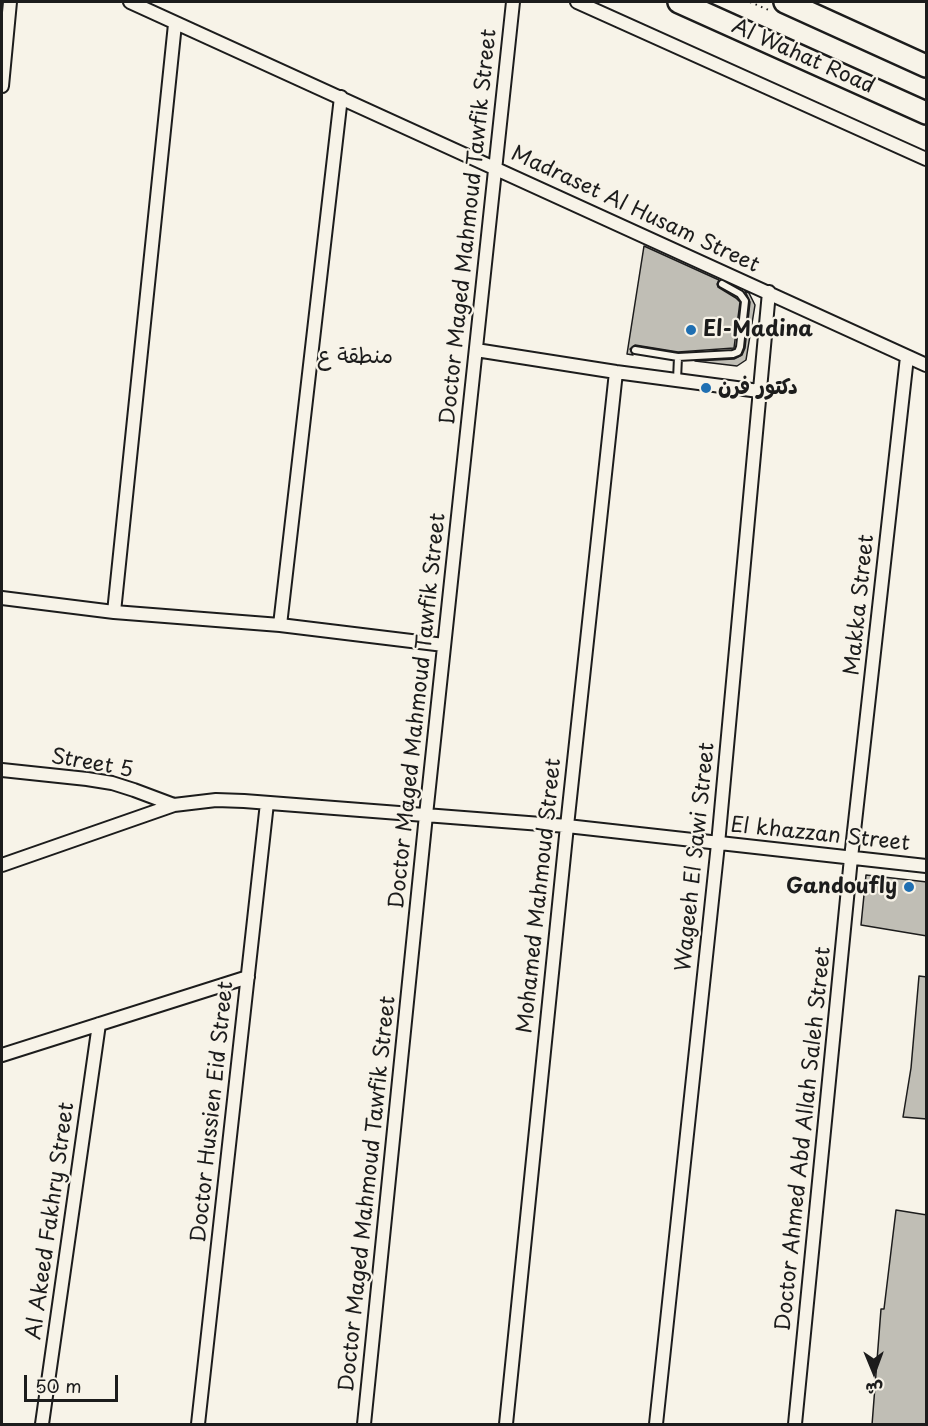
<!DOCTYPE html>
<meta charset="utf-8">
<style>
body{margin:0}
#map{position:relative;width:928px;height:1426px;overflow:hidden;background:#f7f3e8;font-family:"Playpen Sans","Playpen Sans Arabic",sans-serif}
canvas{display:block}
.frame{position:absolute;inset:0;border:3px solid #1c1c1c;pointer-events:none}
.north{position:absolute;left:844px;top:1342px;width:60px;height:60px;-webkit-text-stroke:4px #f7f3e8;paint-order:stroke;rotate:179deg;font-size:16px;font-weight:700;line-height:24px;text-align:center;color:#1c1c1c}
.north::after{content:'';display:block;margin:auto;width:21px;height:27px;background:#1c1c1c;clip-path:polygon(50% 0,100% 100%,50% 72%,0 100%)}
.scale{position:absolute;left:24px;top:1375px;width:94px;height:27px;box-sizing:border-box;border:3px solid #1c1c1c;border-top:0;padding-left:8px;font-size:18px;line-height:21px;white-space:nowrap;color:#1c1c1c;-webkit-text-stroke:4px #f7f3e8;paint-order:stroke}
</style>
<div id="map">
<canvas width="928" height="1426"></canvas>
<div class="frame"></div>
<div class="north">ش</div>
<div class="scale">50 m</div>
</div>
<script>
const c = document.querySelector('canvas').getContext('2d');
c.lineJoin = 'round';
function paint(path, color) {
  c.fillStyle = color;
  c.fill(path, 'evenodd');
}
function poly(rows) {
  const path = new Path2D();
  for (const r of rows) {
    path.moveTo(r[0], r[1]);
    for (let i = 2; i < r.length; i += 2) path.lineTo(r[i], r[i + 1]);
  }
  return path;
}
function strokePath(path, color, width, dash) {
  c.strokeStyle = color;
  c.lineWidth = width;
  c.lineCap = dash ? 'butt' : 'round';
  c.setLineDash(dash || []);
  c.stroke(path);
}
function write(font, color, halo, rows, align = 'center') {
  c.font = font + ' "Playpen Sans","Playpen Sans Arabic",sans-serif';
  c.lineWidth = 4.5;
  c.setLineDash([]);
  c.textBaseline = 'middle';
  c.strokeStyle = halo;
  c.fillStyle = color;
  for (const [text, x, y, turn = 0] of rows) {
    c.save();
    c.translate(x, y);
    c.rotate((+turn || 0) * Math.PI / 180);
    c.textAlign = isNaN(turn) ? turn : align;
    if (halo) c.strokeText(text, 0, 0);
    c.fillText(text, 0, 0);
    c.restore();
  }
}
const building = poly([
 [644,246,719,280,717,284,718,287,736,298,740,302,734,348,678,352,635,345,630,349,633,355,627,354,644,246],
 [745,291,749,293,755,305,746,360,737,366,695,361,734,359,742,355,745,348,750,302,745,291],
 [866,875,927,882,927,936,861,925,866,875],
 [919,976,927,977,927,1119,903,1117,911,1068,919,976],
 [896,1210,927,1215,927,1425,872,1425,881,1309,884,1309,896,1210]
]);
paint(building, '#c0beb5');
strokePath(building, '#1c1c1c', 1.5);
const lane = poly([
 [635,350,678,357,733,354,738,352,740,347,745,301,740,294,722,284],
 [677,380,678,357]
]);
const street = poly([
 [130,2,926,365],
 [577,2,926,159],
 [2,86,10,2],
 [476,350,616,372,759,391],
 [2,598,114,612,280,625,444,645],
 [114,612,175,24],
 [280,625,341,97],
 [2,770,87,779,112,783,134,790,174,805],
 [2,865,174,805,216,800,244,801,567,826,926,866],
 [2,1055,248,977],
 [42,1424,99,1024],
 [198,1424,267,803],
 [364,1424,426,815,513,2],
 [506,1424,567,826,616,372],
 [656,1424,718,844,769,292],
 [795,1424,851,858,907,357]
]);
const highway = poly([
 [679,2,926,113],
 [785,2,926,66]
]);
strokePath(lane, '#1c1c1c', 10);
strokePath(street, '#1c1c1c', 16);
strokePath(highway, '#1c1c1c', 26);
strokePath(poly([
 [750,2,771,11]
]), '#1c1c1c', 2, [1.5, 4.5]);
strokePath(lane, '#f7f3e8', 6);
strokePath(street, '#f7f3e8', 12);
strokePath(highway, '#f7f3e8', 21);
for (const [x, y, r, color] of [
 [691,330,6,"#1f6fb2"],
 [706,388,6,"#1f6fb2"],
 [909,887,6,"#1f6fb2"]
]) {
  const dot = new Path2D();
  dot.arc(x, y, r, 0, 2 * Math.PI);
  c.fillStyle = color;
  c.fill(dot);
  strokePath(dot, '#f7f3e8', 2);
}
write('21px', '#1c1c1c', '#f7f3e8', [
 ["Al Wahat Road",803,57,24],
 ["Madraset Al Husam Street",635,210,25],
 ["Doctor Maged Mahmoud Tawfik Street",469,227,-84],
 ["Makka Street",860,605,-84],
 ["Doctor Maged Mahmoud Tawfik Street",418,711,-84],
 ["Street 5",92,764,10],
 ["El khazzan Street",820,835,6],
 ["Wageeh El Sawi Street",696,857,-84],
 ["Mohamed Mahmoud Street",540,896,-84],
 ["Doctor Hussien Eid Street",213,1112,-84],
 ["Doctor Ahmed Abd Allah Saleh Street",804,1139,-84],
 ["Doctor Maged Mahmoud Tawfik Street",368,1194,-84],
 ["Al Akeed Fakhry Street",51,1221,-82]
]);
write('bold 21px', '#1c1c1c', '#f7f3e8', [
 ["El-Madina",703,330],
 ["دكتور فرن",718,388],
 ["Gandoufly",897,887,"right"]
], 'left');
write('22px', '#1c1c1c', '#f7f3e8', [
 ["منطقة ع",355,357]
]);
</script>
